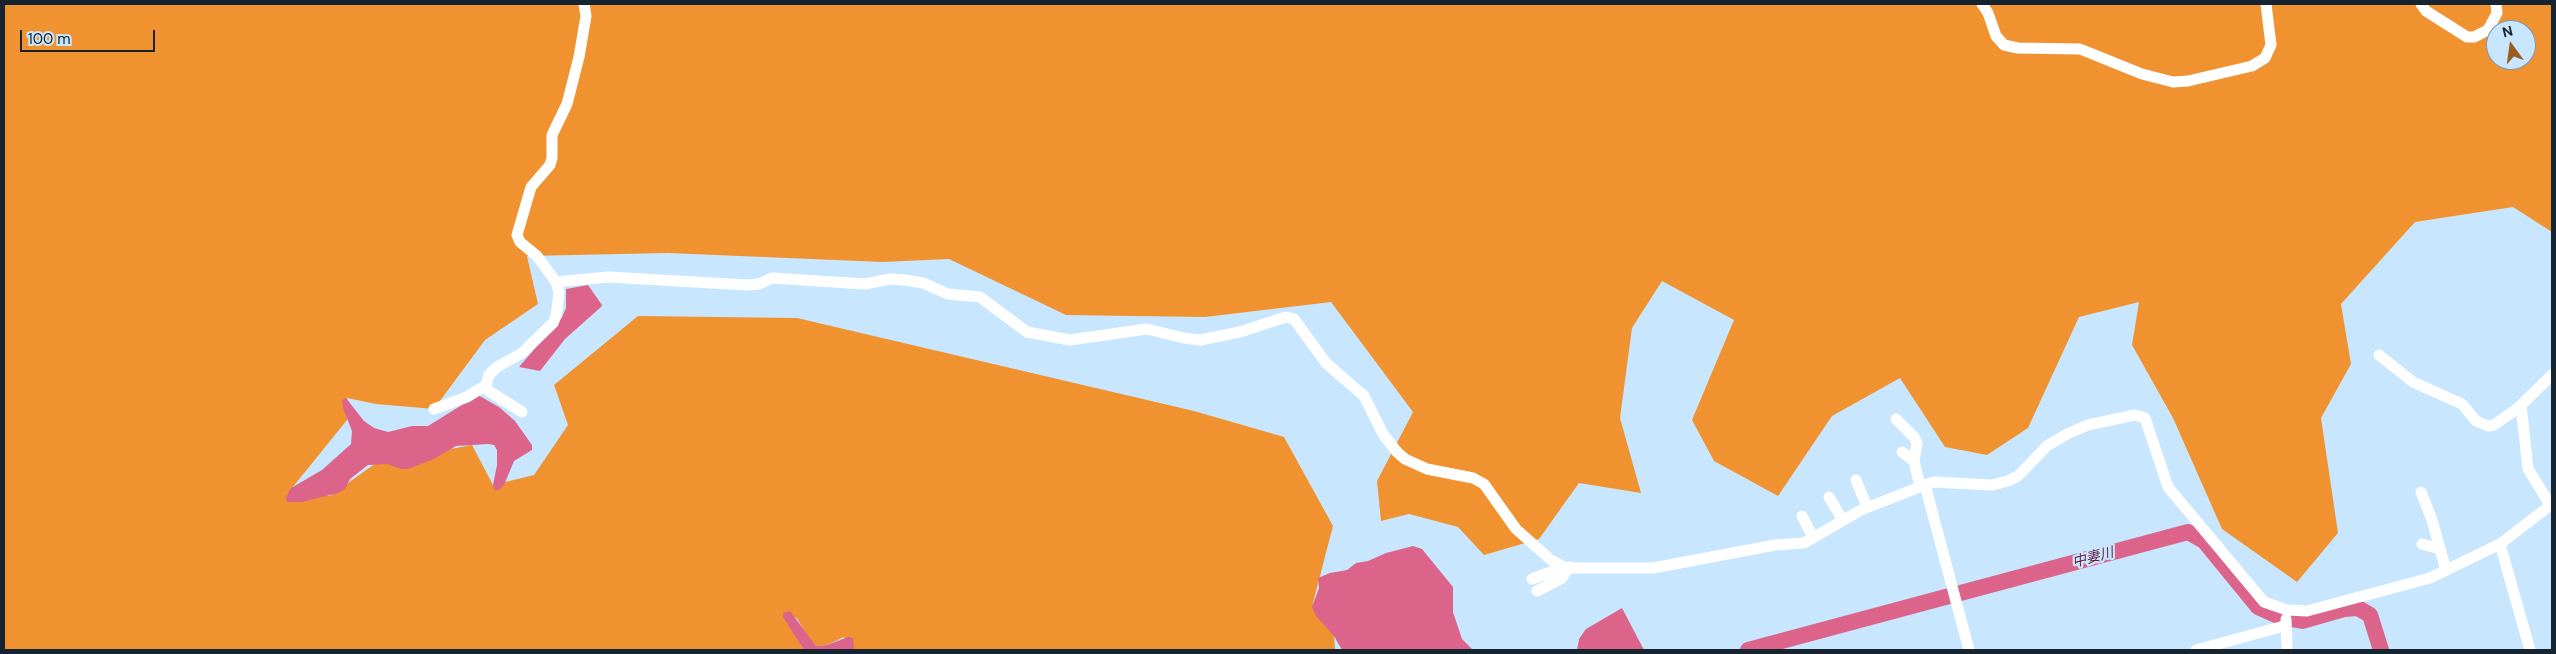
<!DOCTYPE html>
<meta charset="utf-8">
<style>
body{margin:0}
#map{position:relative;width:2556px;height:654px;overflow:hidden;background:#c8e7ff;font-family:"DM Sans",sans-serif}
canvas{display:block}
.frame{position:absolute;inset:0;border:5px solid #16242f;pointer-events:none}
.north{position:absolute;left:2486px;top:20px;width:50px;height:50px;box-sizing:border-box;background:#c8e7ff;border:1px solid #8199ac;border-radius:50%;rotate:346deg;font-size:14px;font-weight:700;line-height:20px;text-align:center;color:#16242f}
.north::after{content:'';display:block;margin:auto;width:18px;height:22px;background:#9a5e20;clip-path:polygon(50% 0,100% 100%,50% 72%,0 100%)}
.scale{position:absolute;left:20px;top:30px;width:135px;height:22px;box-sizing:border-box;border:2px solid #16242f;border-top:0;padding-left:6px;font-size:15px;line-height:18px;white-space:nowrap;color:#16242f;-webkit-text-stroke:4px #c8e7ff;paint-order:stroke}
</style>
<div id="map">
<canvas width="2556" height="654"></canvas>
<div class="frame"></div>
<div class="north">N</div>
<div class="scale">100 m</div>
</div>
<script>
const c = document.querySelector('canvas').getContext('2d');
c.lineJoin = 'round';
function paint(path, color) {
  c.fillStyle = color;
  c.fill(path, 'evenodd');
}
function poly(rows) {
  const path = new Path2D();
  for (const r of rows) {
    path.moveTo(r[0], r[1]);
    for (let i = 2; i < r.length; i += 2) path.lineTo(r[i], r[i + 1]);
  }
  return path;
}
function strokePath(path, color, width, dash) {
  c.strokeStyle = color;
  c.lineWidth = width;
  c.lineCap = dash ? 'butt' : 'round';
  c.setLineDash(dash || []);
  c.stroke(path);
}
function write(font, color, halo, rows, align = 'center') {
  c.font = font + ' "DM Sans","Noto Sans JP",sans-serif';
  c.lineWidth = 4.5;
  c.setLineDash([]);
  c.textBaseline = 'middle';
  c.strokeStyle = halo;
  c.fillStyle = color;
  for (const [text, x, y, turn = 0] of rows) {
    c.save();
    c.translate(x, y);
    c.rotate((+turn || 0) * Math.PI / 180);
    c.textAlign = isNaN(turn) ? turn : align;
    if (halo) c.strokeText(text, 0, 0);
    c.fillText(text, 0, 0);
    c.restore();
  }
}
paint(poly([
 [4,4,2552,4,2552,232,2513,207,2415,222,2341,304,2351,364,2321,418,2338,533,2297,582,2222,529,2173,418,2132,345,2139,302,2079,317,2028,428,1987,455,1945,447,1900,378,1832,416,1778,496,1714,461,1692,420,1734,320,1662,281,1632,328,1620,418,1641,493,1579,483,1539,539,1484,555,1458,527,1409,514,1381,521,1377,481,1413,412,1331,302,1205,317,1066,315,949,259,883,262,668,253,527,256,538,304,485,340,434,409,376,404,347,398,347,420,292,488,330,496,376,463,472,445,493,485,534,475,568,425,554,385,638,316,797,318,1194,411,1284,437,1333,526,1313,603,1334,636,1335,650,853,650,844,637,827,645,816,646,808,638,797,618,783,615,804,650,4,650],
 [2496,30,2526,30,2526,60,2496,60]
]), '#f19230');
paint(poly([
 [588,285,602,305,601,307,565,339,540,371,519,367,562,317,566,308,566,289],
 [478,395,499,407,515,421,532,445,532,450,514,461,504,485,499,490,494,490,493,485,497,465,497,450,494,445,488,444,456,446,434,459,408,469,401,469,387,464,368,465,350,479,345,489,338,493,302,502,287,502,286,497,291,488,322,470,351,444,352,431,343,408,342,400,346,398,364,421,374,428,388,432,412,426,428,426],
 [1413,546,1422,549,1453,587,1453,612,1462,639,1473,650,1342,650,1334,636,1316,616,1312,607,1319,588,1318,578,1330,573,1347,570,1356,563,1368,561,1386,553],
 [1622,608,1644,650,1577,650,1579,639,1586,629],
 [790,611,816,646,827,645,848,637,853,638,854,649,804,650,783,617,783,613]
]), '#dc648b');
strokePath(poly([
 [1748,650,2188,532,2204,541,2258,607,2280,617,2302,621,2344,609,2358,608,2370,615,2381,650]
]), '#dc648b', 16);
strokePath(poly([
 [1982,4,1988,13,1996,36,2004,45,2018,48,2080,49,2142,74,2173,82,2188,81,2252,66,2265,58,2271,45,2266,4],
 [2421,4,2426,11,2467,37,2474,37,2488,30,2497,13,2496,4],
 [556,282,608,277,747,285,759,284,772,278,865,284,890,279,905,280,923,283,948,294,980,297,1027,332,1070,340,1147,329,1184,338,1200,340,1240,332,1286,317,1294,319,1326,363,1364,396,1383,434,1397,452,1405,459,1427,469,1473,478,1484,484,1516,529,1551,560,1564,567,1573,568,1653,568,1775,545,1804,543,1861,510,1925,485,1934,482,1992,485,2008,481,2018,476,2047,446,2067,434,2088,425,2135,415,2145,418,2168,487,2264,602,2287,610,2307,611,2430,578,2500,544,2552,504],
 [2379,355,2413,382,2462,404,2476,421,2488,426,2494,425,2518,408,2552,375],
 [2521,405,2528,469,2551,506],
 [434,409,467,397,486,385],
 [522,412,489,391,486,388,487,382,489,375,497,367,522,353,553,323,556,316,559,293,556,282,537,256,520,242,517,235,531,187,550,165,552,158,552,135,567,104,579,57,586,16,584,4],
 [1896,419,1914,437,1917,443,1914,461],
 [1902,452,1914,461,1920,487],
 [1856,480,1867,507],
 [1925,485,1969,650],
 [2421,492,2432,520,2446,570],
 [1829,497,1842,519],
 [1802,516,1813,537],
 [2422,544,2440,549],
 [2500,544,2530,650],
 [1532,579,1564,567],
 [1537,591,1562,578,1569,567],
 [2286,619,2287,650],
 [2196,650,2284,626]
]), '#fff', 11);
write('italic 14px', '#671b38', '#c8e7ff', [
 ["中妻川",2093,558,-15]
]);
</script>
